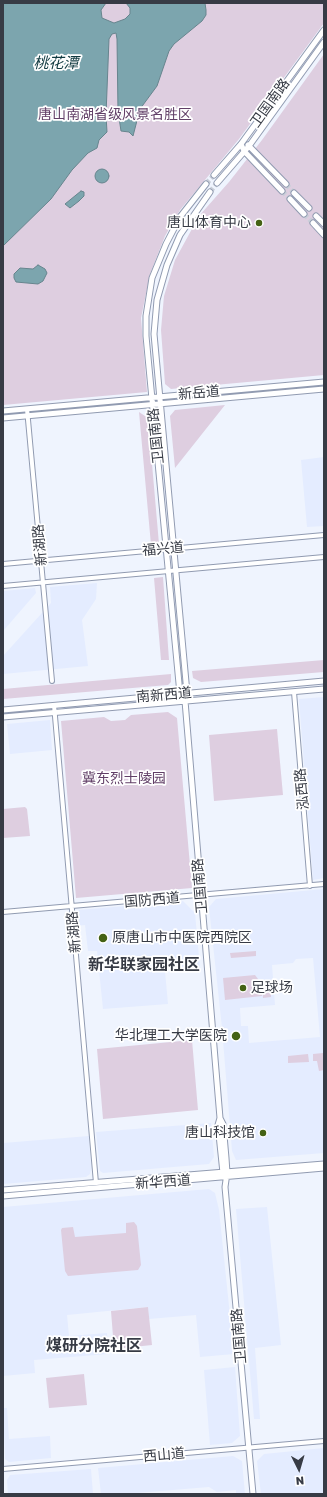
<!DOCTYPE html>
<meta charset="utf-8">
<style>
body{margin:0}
#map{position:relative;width:327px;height:1497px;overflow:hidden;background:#eff4fe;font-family:"Golos Text",sans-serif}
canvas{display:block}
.frame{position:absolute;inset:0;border:4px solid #373b45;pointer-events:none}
.north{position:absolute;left:279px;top:1449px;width:40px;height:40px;-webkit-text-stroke:3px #fff;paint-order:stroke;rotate:175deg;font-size:11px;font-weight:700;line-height:16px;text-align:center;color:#373b45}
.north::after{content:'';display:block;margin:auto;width:14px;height:18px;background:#373b45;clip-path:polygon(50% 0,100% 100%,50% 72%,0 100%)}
</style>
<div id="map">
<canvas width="327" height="1497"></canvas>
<div class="frame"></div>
<div class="north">N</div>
</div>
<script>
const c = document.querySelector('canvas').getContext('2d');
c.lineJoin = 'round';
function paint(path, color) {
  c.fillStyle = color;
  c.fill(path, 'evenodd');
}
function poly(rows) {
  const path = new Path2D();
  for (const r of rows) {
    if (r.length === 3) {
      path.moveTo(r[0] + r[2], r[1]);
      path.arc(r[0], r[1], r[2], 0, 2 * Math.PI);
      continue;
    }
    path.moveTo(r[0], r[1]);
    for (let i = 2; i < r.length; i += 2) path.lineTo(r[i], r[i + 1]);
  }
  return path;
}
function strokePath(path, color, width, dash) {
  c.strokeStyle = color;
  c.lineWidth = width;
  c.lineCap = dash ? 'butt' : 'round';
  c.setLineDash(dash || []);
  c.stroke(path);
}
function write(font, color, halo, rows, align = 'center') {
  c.font = font + ' "Golos Text","Noto Sans SC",sans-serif';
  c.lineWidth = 3.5;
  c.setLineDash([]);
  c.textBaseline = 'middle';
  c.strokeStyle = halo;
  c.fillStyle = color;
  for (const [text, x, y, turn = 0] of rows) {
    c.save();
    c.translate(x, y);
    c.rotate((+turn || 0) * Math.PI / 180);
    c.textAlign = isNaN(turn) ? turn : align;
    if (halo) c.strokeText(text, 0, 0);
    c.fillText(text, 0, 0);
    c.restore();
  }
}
paint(poly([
 [324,457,324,526,307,527,301,460],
 [97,583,96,599,82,620,88,666,3,674,3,656,51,603,50,587],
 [35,588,36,593,4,630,3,591],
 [324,697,324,878,313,880,299,699],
 [50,720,52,750,10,754,7,724],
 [324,889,324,1153,236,1160,232,1151,222,1028,209,907,216,899],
 [313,958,320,1037,249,1043,248,1026,241,1026,240,1008,275,1005,272,965,293,963,296,959],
 [183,901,195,913,200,968,165,971,168,1004,103,1009,97,951,88,951,85,925,76,926,75,914,79,910],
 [211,1123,214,1157,209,1164,103,1173,100,1171,96,1132],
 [89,1136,91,1169,90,1174,86,1177,3,1184,3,1143],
 [209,1189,215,1193,219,1210,234,1354,200,1357,196,1315,149,1319,148,1307,67,1315,69,1336,107,1333,108,1354,34,1360,35,1373,3,1376,3,1207],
 [267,1207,281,1345,255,1348,260,1419,254,1419,236,1209],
 [235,1367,240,1436,232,1443,210,1445,204,1370],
 [3,1408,7,1408,9,1439,50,1436,51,1458,9,1462,5,1459],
 [324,1448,324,1494,261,1494,257,1461,264,1454],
 [233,1456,242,1461,245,1494,236,1494,236,1490,217,1492,209,1487,125,1494,101,1494,98,1468],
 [91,1469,93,1494,8,1494,7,1480,10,1475]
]), '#e4ecff');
paint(poly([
 [3,3,324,3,324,23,239,139,180,210,165,236,150,274,141,318,147,392,3,405],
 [324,54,324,375,171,389,165,384,161,330,164,296,175,260,199,216,229,182,262,140],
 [225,405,175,468,170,416,175,410],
 [139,412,148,418,159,544,151,545],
 [163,577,169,660,161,660,154,578],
 [324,660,324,672,201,682,193,678,192,671],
 [171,674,171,682,168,685,3,699,3,689],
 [168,712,177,718,192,888,76,898,61,721,104,717,111,721,125,720,131,715],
 [277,729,283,795,214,801,209,735],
 [25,807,27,809,30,836,3,838,3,809],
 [256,951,256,956,231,958,230,953],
 [255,975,261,983,262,996,225,1000,223,978],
 [270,982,271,997,263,998,262,983],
 [192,1040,198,1110,103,1119,97,1049],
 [323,1053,324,1070,319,1071,317,1061,313,1061,313,1054],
 [308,1054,309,1062,288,1063,288,1056],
 [134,1222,137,1226,141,1265,138,1270,68,1276,65,1271,61,1230,62,1228,73,1227,75,1237,126,1233,126,1223],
 [148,1307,152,1345,114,1349,111,1311],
 [84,1374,87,1405,49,1408,46,1378]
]), '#decee0');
const water = poly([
 [3,3,106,3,101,10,102,18,114,23,125,19,130,14,130,8,126,3,205,3,206,10,206,15,202,21,174,44,169,51,157,86,140,109,133,136,129,132,121,131,118,111,117,39,116,33,112,34,109,39,106,115,107,132,99,140,97,148,88,153,72,170,51,199,3,246,3,3],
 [102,176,7],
 [81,191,84,192,84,196,79,201,70,208,65,204,81,191],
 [38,265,45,269,47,273,43,281,38,284,16,282,14,278,14,274,20,268,33,269,38,265]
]);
paint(water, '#7ca5ae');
strokePath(water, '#67858e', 1);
strokePath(poly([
 [206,184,214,175],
 [286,184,294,193],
 [282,191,290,199],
 [210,192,217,183],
 [304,214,313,223]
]), '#cacfd9', 5, [5, 2.5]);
const minor = poly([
 [27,409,52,681],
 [3,564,324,535],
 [3,586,324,557],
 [294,692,310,886],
 [54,705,96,1183],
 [3,912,324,884],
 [3,1469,324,1441]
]);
const major = poly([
 [241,144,244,151,282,191],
 [248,145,286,184],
 [214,175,241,144,324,30],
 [217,183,249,146,324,42],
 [210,192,180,235,167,265,157,300,154,334,187,693,185,701,220,1118,218,1125,223,1173,225,1177],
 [294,193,309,208],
 [290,199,304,214],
 [316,216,324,224],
 [313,223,324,235],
 [3,411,324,382],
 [3,418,324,389],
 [185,701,180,694,146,336,146,316,152,278,166,244,180,217,206,184],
 [3,710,324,681],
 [3,717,324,689],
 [220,1118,223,1124,226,1158,227,1173,225,1187,253,1494],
 [3,1190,324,1164],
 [3,1196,324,1168]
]);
strokePath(minor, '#919bb1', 6);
strokePath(major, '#919bb1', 7);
strokePath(minor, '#fff', 4);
strokePath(major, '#fff', 5);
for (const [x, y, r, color] of [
 [259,223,4,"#446214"],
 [103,938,5,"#446214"],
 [243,988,4,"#446214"],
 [236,1036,5,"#446214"],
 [263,1133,4,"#446214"]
]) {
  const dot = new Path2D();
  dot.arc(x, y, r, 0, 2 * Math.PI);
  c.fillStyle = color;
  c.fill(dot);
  strokePath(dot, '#fff', 1.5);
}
write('14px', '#373b45', '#fff', [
 ["卫国南路",270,103,-54],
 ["新岳道",199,393,-5],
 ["卫国南路",156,436,-96],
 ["新湖路",40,545,-95],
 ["福兴道",163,549,-5],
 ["南新西道",164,695,-5],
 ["泓西路",302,789,-95],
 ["卫国南路",200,886,-95],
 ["国防西道",152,900,-5],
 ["新湖路",74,932,-95],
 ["新华西道",163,1182,-4],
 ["卫国南路",239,1336,-95],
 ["西山道",164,1455,-5]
]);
write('14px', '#613f67', '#fff', [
 ["唐山南湖省级风景名胜区",115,115],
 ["冀东烈士陵园",124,779]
]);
write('14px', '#373b45', '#fff', [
 ["唐山体育中心",251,223],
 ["原唐山市中医院西院区",112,938,"left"],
 ["足球场",251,988,"left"],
 ["华北理工大学医院",227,1036],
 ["唐山科技馆",255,1133]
], 'right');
write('italic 15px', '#113a41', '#fff', [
 ["桃花潭",56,63]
]);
write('bold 16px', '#373b45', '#fff', [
 ["新华联家园社区",144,965],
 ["煤研分院社区",94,1346]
]);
</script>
